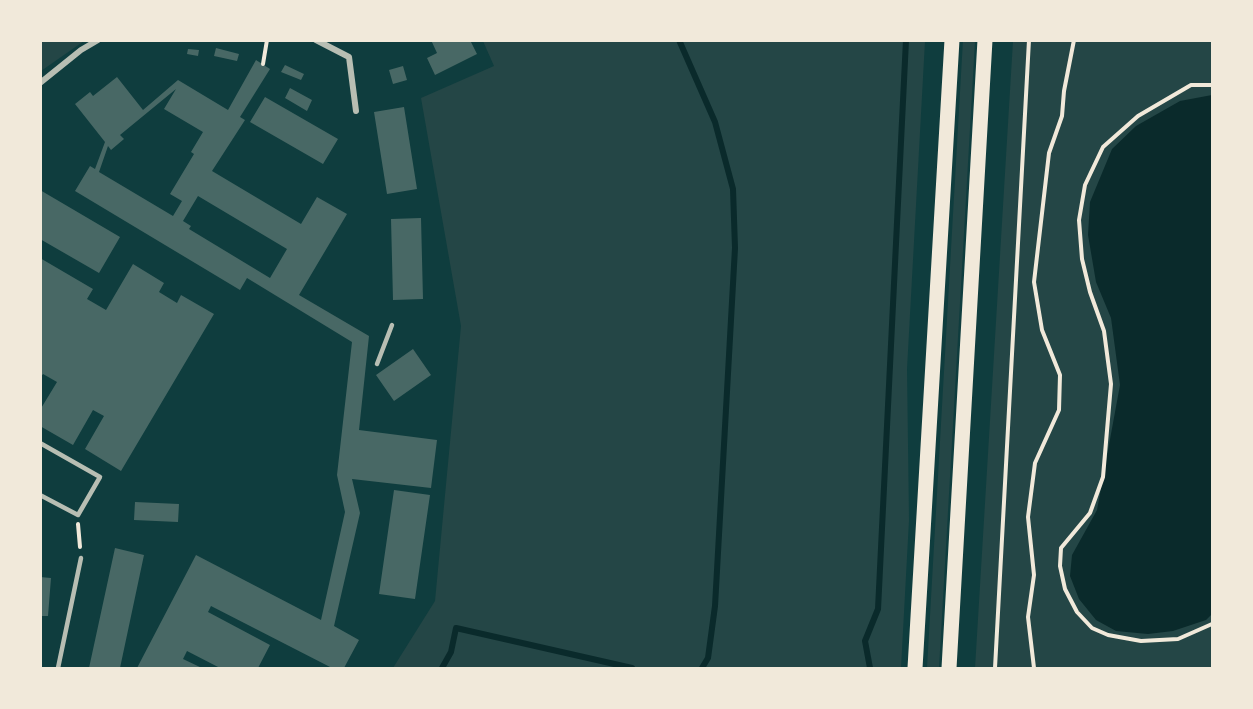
<!DOCTYPE html>
<style>
body{margin:0}
#map{position:relative;width:1253px;height:709px;overflow:hidden;background:#0f3d3e;font-family:"Golos Text",sans-serif}
canvas{display:block}
.frame{position:absolute;inset:0;border:42px solid #f1e9da;pointer-events:none}
</style>
<div id="map">
<canvas width="1253" height="709"></canvas>
<div class="frame"></div>
</div>
<script>
const c = document.querySelector('canvas').getContext('2d');
c.lineJoin = 'round';
function paint(path, color) {
  c.fillStyle = color;
  c.fill(path, 'evenodd');
}
function poly(rows) {
  const path = new Path2D();
  for (const r of rows) {
    path.moveTo(r[0], r[1]);
    for (let i = 2; i < r.length; i += 2) path.lineTo(r[i], r[i + 1]);
  }
  return path;
}
function strokePath(path, color, width, dash) {
  c.strokeStyle = color;
  c.lineWidth = width;
  c.lineCap = dash ? 'butt' : 'round';
  c.setLineDash(dash || []);
  c.stroke(path);
}
paint(poly([
 [41,40,84,40,84,41,41,71],
 [963,40,975,41,939,668,927,668],
 [483,41,925,41,907,369,909,520,901,668,393,668,435,601,461,326,421,98,494,66],
 [1013,41,1212,41,1212,668,975,668]
]), '#244646');
paint(poly([
 [1212,95,1212,614,1206,620,1173,631,1148,634,1116,631,1096,620,1079,599,1070,576,1072,555,1097,510,1120,385,1111,318,1096,282,1088,235,1090,202,1112,149,1136,126,1180,101]
]), '#0a2a2b');
strokePath(poly([
 [679,40,715,122,733,189,735,248,715,606,708,658,702,668],
 [442,668,451,652,456,628,632,668],
 [870,668,865,641,878,609,906,40]
]), '#0a2a2b', 6);
paint(poly([
 [431,40,470,40,477,54,435,75,427,58,437,53],
 [216,48,239,54,237,61,214,56],
 [188,49,199,50,198,56,187,54],
 [256,60,270,69,240,117,245,120,212,171,301,224,317,197,347,214,299,295,369,336,359,430,437,440,431,488,352,479,360,513,334,626,359,640,344,668,332,668,211,606,208,612,270,645,258,668,220,668,187,651,183,659,202,668,137,668,196,555,321,620,345,512,337,475,352,342,247,278,240,290,75,191,90,166,95,169,105,142,75,104,90,92,93,96,117,77,143,110,178,80,228,110],
 [176,89,164,109,203,132,191,152,194,154,170,194,182,201,173,216,99,172,108,146,111,150,124,139,120,135],
 [198,196,287,249,270,278,189,229,191,226,183,221],
 [285,65,304,74,301,80,281,72],
 [403,66,407,80,393,84,389,70],
 [290,88,312,100,307,111,285,98],
 [265,97,338,139,323,164,250,122],
 [404,107,417,189,387,194,374,112],
 [40,190,120,237,99,273,40,239],
 [421,218,423,299,393,300,391,219],
 [40,258,93,289,87,299,106,310,133,264,164,283,159,292,177,303,181,295,214,314,121,471,85,449,104,416,93,410,73,445,40,426,40,410,57,382,43,374,40,378],
 [413,349,431,375,394,401,376,375],
 [394,490,430,495,415,599,379,594],
 [135,502,179,504,178,522,134,520],
 [115,548,144,555,120,668,89,668],
 [40,577,51,578,48,616,40,616]
]), '#486865');
strokePath(poly([
 [263,64,267,40],
 [1212,85,1191,85,1138,116,1103,147,1085,185,1079,220,1082,259,1090,292,1104,331,1111,384,1103,477,1090,513,1061,548,1060,566,1065,589,1077,612,1092,628,1108,635,1141,641,1178,639,1212,624],
 [78,524,80,547],
 [995,668,1029,40],
 [1034,668,1028,617,1034,575,1028,517,1035,463,1059,410,1060,375,1042,330,1034,282,1049,153,1062,116,1064,91,1074,40]
]), '#f1e9da', 4);
strokePath(poly([
 [377,364,392,325],
 [40,443,100,477,78,515,40,495],
 [58,668,81,558]
]), '#b8beb3', 4.5);
strokePath(poly([
 [316,40,349,57,356,111],
 [40,83,81,50,98,40]
]), '#b8beb3', 6);
strokePath(poly([
 [915,668,952,40],
 [949,668,985,40]
]), '#f1e9da', 15);
</script>
